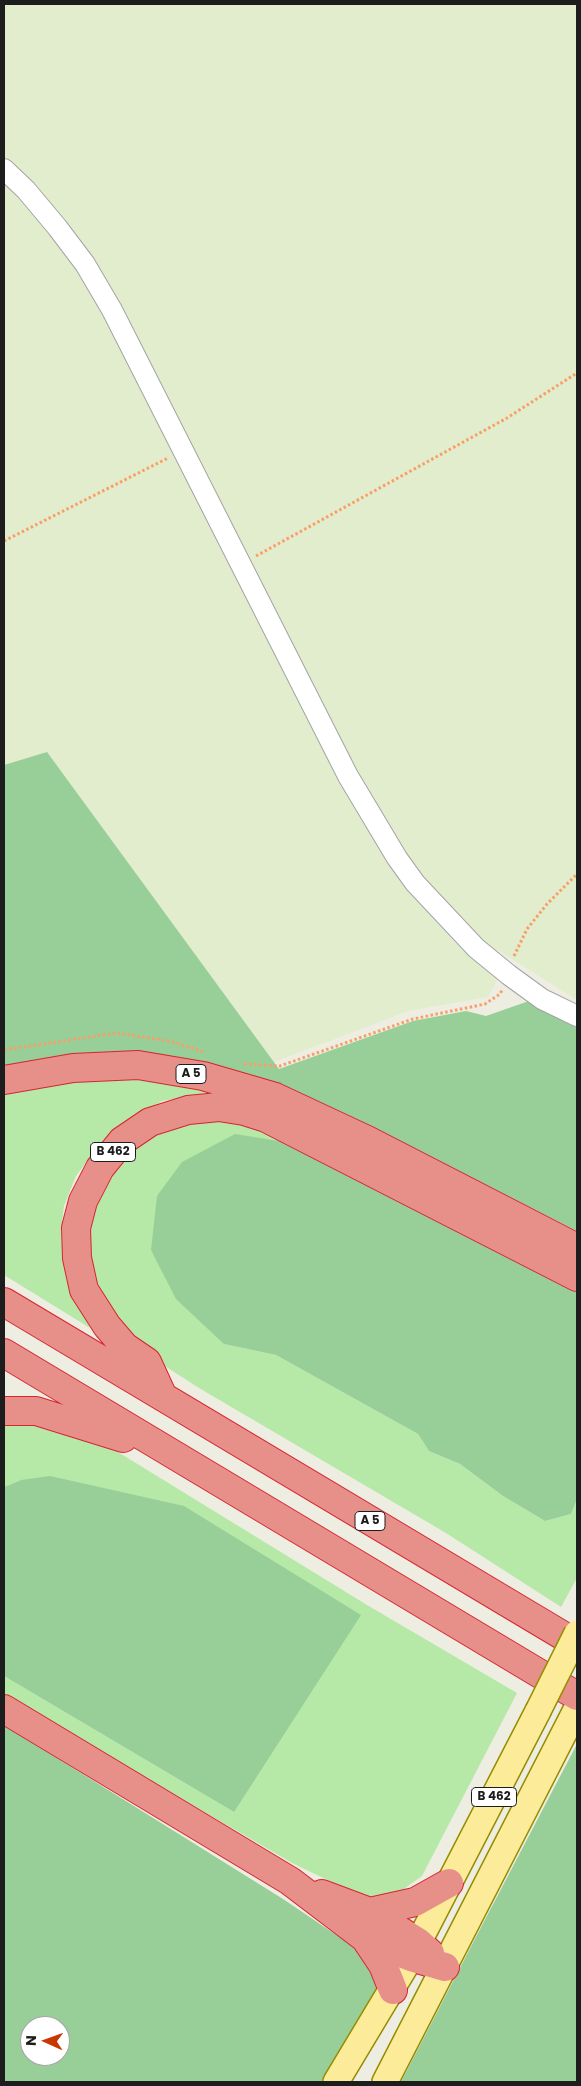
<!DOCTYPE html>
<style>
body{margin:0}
#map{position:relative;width:581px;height:2086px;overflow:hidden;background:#eeede2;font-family:Poppins,sans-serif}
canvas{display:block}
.frame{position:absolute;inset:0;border:5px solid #1d1d1d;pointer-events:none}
.north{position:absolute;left:20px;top:2016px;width:50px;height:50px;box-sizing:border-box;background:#fff;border:1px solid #a5a5a5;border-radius:50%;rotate:272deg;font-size:14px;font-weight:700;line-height:20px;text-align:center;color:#1d1d1d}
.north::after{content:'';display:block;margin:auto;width:18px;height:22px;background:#c93600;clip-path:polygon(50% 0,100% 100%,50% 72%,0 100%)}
</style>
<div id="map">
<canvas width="581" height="2086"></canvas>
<div class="frame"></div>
<div class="north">N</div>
</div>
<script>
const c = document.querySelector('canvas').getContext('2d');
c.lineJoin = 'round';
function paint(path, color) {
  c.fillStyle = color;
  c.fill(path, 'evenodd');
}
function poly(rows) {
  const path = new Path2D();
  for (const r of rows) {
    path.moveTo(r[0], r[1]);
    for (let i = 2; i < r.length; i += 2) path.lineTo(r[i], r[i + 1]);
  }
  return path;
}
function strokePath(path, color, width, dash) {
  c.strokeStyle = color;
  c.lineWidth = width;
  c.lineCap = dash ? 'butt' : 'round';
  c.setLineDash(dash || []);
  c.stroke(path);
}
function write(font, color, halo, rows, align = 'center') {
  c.font = font + ' Poppins,sans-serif';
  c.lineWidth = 4;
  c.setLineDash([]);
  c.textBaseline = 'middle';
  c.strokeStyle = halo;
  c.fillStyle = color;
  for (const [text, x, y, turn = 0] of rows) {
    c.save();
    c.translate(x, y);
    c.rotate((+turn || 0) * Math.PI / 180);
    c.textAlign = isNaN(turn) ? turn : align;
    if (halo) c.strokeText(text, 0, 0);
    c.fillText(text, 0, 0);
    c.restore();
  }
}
paint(poly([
 [4,4,577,4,577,1000,499,951,489,948,412,867,324,740,367,828,413,894,454,942,499,977,488,997,408,1011,274,1062,47,753,4,765]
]), '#e2edcd');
paint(poly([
 [131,1075,171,1081,213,1092,162,1101,126,1122,100,1144,76,1176,64,1206,61,1230,63,1262,72,1293,90,1328,4,1275,4,1090],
 [204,1115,272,1129,577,1289,577,1291,297,1144,224,1344,276,1355,418,1434,429,1451,460,1464,503,1496,545,1521,571,1514,577,1499,577,1578,561,1607,446,1533,199,1388,143,1352,90,1283,87,1212,98,1185,142,1136],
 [4,1420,87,1433,367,1605,517,1693,422,1876,401,1891,377,1899,361,1896,292,1863,4,1695,4,1676,234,1812,21,1480,4,1487]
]), '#b6e9a7');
paint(poly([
 [47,752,279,1069,413,1021,466,1011,486,1016,529,1001,577,1028,577,1231,346,1114,270,1085,4,1072,4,765],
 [235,1134,297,1144,577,1291,577,1499,571,1514,545,1521,503,1496,460,1464,429,1451,418,1434,276,1355,224,1344,176,1299,151,1250,157,1196,182,1162],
 [50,1476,184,1506,361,1615,234,1812,4,1676,4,1487,21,1480],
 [4,1725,283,1899,357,1949,379,1982,376,1998,330,2082,4,2082],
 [30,2026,60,2026,60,2056,30,2056],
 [577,1744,577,2082,401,2082,477,1935]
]), '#98ce97');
const tertiary = poly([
 [4,169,26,190,57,227,85,264,112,310,348,776,397,858,415,883,476,948,509,975,542,999,577,1016]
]);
const primary = poly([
 [336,2082,411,1957,538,1711],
 [385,2082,577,1708]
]);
const motorway = poly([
 [4,1080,73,1068,138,1065,203,1076,275,1097,367,1140,577,1248],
 [4,1302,577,1644],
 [4,1353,577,1696],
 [163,1397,147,1362,125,1347,107,1326,84,1290,77,1258,76,1228,83,1201,100,1168,122,1141,150,1122,188,1110,219,1107,244,1111,266,1118,577,1277],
 [4,1411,36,1411,123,1438],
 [4,1709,290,1881,365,1938,411,1957,445,1967],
 [322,1894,370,1912,418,1942,430,1953],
 [370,1912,415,1902,449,1883],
 [365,1938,383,1965,393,1990]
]);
strokePath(tertiary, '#a4a4a4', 22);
strokePath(primary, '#958c00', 28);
strokePath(motorway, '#d82331', 30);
strokePath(poly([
 [4,541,168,458],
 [256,556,507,418,577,373],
 [514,956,527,929,547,904,577,874],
 [4,1050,116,1033,169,1041,204,1052],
 [244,1064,280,1066,413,1019,485,1004,500,994,502,990]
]), '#fa9e67', 3, [2.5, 2.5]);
strokePath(tertiary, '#fff', 20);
strokePath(primary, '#fcec99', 25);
strokePath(motorway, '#e69089', 28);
const primaryBridge = poly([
 [538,1711,577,1633]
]);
strokePath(primaryBridge, '#958c00', 28, []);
strokePath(primaryBridge, '#fcec99', 25);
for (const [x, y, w] of [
 [191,1074,30],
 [113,1152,45],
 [370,1521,30],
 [494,1797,45]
]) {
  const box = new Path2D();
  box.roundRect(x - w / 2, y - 9.5, w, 19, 4);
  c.fillStyle = '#fff';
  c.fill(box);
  strokePath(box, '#1d1d1d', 1);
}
write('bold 12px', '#1d1d1d', null, [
 ["A 5",191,1074],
 ["B 462",113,1152],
 ["A 5",370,1521],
 ["B 462",494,1797]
]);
</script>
